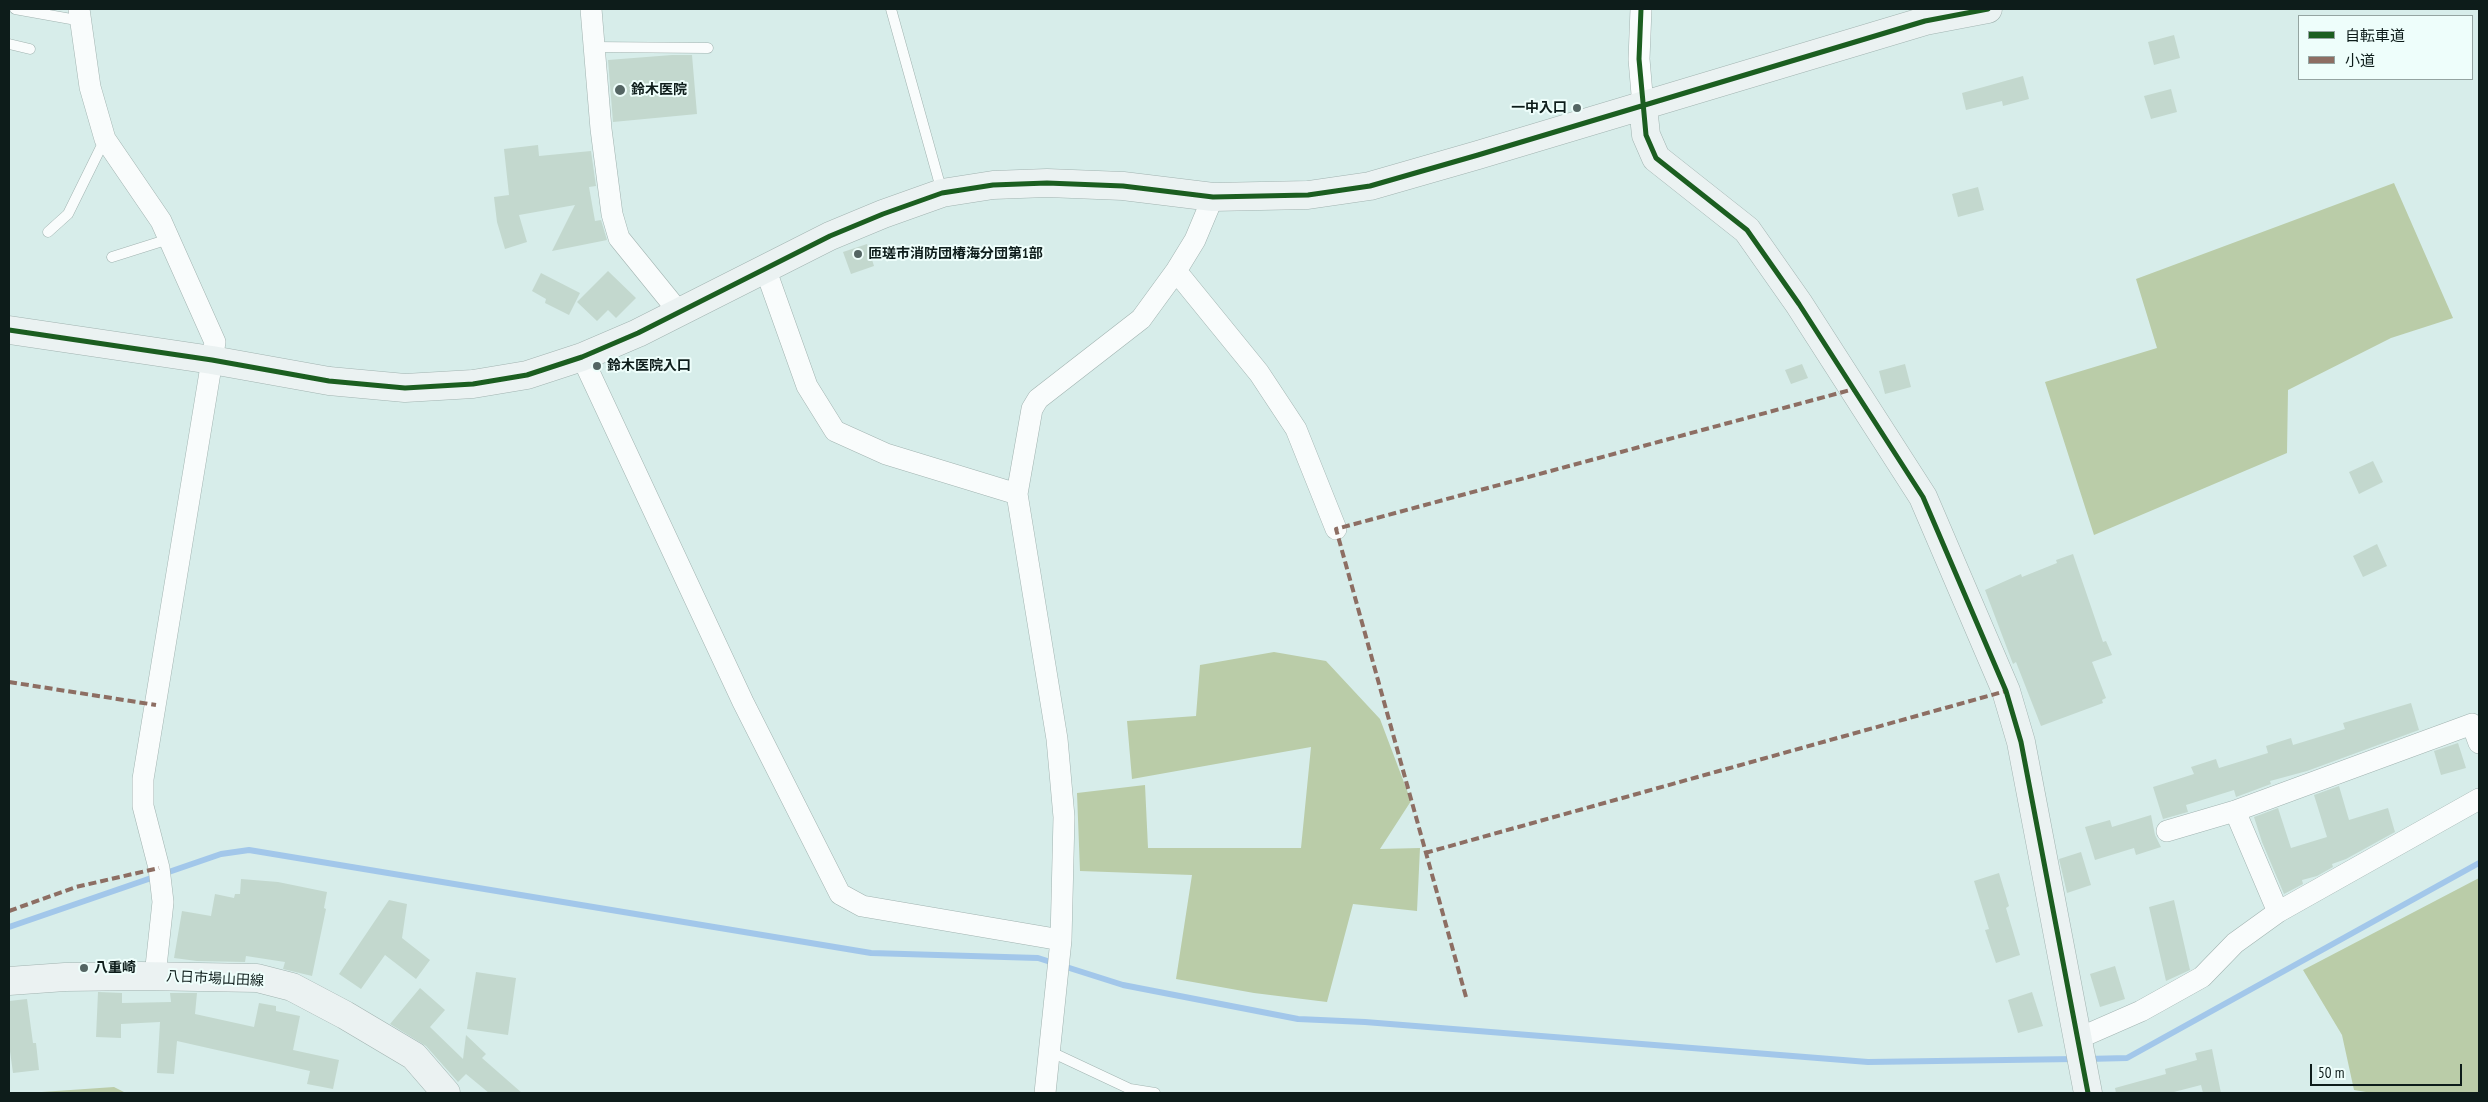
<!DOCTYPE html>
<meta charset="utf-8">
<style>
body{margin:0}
#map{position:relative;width:2488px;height:1102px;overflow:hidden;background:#d7edea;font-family:"PT Sans Narrow","Noto Sans JP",sans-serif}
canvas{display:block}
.frame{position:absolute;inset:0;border:10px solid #0d1c1a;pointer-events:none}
.legend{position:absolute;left:2298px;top:15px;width:175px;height:65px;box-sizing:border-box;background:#eefefb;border:1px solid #94a4a1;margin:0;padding:6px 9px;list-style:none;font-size:15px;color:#0d1c1a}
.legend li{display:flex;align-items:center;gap:10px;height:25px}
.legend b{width:25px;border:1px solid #94a4a1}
.scale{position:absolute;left:2310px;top:1064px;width:152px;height:22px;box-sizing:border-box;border:2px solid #0d1c1a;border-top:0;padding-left:6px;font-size:15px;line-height:18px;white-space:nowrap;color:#0d1c1a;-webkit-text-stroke:4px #eefefb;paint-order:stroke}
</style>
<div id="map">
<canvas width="2488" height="1102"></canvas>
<div class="frame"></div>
<ul class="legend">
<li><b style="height:6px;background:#1b5e20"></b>自転車道</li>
<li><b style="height:6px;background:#8d6e63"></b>小道</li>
</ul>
<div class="scale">50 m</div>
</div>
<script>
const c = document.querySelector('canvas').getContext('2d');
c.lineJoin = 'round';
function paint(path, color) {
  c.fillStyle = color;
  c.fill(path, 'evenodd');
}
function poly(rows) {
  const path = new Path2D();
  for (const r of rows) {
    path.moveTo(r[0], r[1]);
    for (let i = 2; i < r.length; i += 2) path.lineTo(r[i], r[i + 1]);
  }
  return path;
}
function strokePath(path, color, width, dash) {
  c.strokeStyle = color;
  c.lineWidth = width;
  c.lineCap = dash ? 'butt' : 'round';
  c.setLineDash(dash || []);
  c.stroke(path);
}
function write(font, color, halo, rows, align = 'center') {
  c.font = font + ' "PT Sans Narrow","Noto Sans JP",sans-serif';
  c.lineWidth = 4;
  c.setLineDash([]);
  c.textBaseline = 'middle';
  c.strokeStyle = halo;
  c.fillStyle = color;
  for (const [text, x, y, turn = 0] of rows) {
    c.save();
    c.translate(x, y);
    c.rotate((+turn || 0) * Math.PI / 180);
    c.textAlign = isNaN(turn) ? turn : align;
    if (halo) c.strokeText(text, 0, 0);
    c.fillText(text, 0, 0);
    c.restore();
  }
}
paint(poly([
 [2394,183,2453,318,2391,338,2288,390,2287,453,2094,535,2045,382,2157,348,2136,279],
 [1274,652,1326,661,1380,719,1411,801,1380,849,1420,848,1417,911,1353,904,1327,1002,1254,993,1176,979,1192,875,1080,871,1077,793,1145,785,1148,848,1301,848,1311,747,1132,779,1127,721,1196,716,1200,665],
 [2479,878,2479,1093,2372,1093,2354,1090,2342,1035,2303,970],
 [114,1087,126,1093,26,1093,27,1093]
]), '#bacca8');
strokePath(poly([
 [9,927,221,854,249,850,871,953,1038,958,1123,985,1298,1019,1365,1022,1868,1062,2075,1059],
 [2087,1059,2127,1058,2479,863]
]), '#a2c7ea', 6);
paint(poly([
 [2174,35,2180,58,2154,65,2148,42],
 [672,55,692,55,697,114,613,122,608,60],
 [2023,76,2029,99,2003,106,2002,101,1966,110,1962,93],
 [2171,89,2177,112,2151,119,2144,96],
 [538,145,539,156,591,151,596,186,589,187,595,221,601,220,607,240,552,251,575,205,519,215,527,242,505,249,497,222,494,197,509,195,504,149],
 [1978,187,1984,210,1958,217,1952,194],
 [867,244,874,266,851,274,843,252],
 [608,271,636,298,616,318,608,310,597,321,577,302],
 [541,273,580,293,569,315,545,303,546,299,532,291],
 [1802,364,1808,378,1791,384,1785,370],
 [1905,364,1911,387,1885,394,1879,371],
 [2373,461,2383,482,2359,494,2349,472],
 [2377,544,2387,566,2363,577,2353,556],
 [2073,554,2103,642,2106,641,2112,655,2092,662,2106,698,2102,700,2103,703,2041,726,2016,662,2013,664,1985,590,2021,574,2022,577,2057,563,2056,560],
 [2411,703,2419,730,2307,771,2270,781,2271,784,2236,797,2234,790,2186,805,2188,812,2163,819,2153,787,2194,774,2191,767,2216,759,2219,768,2268,753,2266,746,2291,738,2293,745,2345,729,2343,723],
 [2458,743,2466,768,2441,775,2434,751],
 [2339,786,2349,820,2388,808,2395,832,2346,859,2332,864,2333,867,2317,876,2302,880,2303,884,2284,894,2262,842,2254,817,2278,808,2291,848,2327,837,2314,795],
 [2151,815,2155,835,2161,847,2136,855,2134,848,2095,860,2085,827,2110,820,2112,827],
 [2081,852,2091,885,2067,893,2059,859],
 [1999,873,2009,906,2006,908,2020,955,1996,963,1985,930,1989,929,1974,881],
 [241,879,278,882,327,892,324,908,326,909,312,976,283,969,285,962,246,956,245,962,197,961,174,958,182,911,211,916,215,894,234,898,235,894,240,894],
 [389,900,407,904,402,938,430,960,416,979,385,955,361,989,339,974],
 [2174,900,2190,970,2166,981,2149,907],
 [2115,966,2125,999,2100,1007,2090,974],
 [476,972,516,978,508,1035,467,1029],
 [420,988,445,1010,430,1027,463,1059,466,1035,486,1054,482,1058,522,1093,489,1093,466,1074,458,1082,426,1046,390,1024],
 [98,992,122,993,122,1003,171,1002,170,993,197,993,195,1014,254,1027,259,1003,276,1006,276,1011,300,1016,293,1050,339,1060,333,1089,307,1084,310,1071,177,1041,174,1074,157,1073,160,1022,121,1024,121,1038,96,1037],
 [2032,992,2043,1026,2018,1033,2008,1000],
 [27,999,33,1043,36,1043,39,1070,13,1073,9,1044,9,1001],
 [2212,1049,2221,1093,2203,1093,2201,1085,2170,1093,2116,1093,2115,1088,2166,1074,2165,1069,2197,1060,2195,1053]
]), '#c3d8ce');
const lane = poly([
 [15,9,82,21],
 [891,9,942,192],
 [9,44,30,49],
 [593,47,708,48],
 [48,232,68,214,105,139],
 [112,257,169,239],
 [1049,1051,1130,1089,1155,1093]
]);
const street = poly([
 [79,9,90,87,105,139,161,221,215,342,143,779,143,806,159,868,163,902,155,976],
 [591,9,601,129,612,214,619,238,679,312],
 [1641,9,1639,59,1643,106],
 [765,268,807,386,835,431,886,454,1017,494],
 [1176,271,1259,373,1296,429,1336,529],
 [582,357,743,702,840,894,862,906,1061,940],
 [2235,811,2278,912],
 [2167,831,2235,811,2472,724,2479,743],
 [2077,1039,2141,1011,2202,977,2235,943,2278,912,2479,799],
 [1045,1093,1061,940,1064,817,1057,739,1017,494,1032,409,1038,399,1141,319,1176,271,1195,240,1213,197]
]);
const secondary = poly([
 [1643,106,1646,135,1656,158,1747,230,1799,304,1923,497,2006,691,2021,742,2088,1093],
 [9,330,212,360,329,381,405,388,473,384,527,375,582,357,638,333,830,236,883,214,942,193,993,185,1047,183,1123,186,1213,197,1308,195,1370,186,1478,155,1925,21,1988,9],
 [9,981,65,977,141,976,257,978,292,987,345,1015,414,1056,446,1093]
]);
strokePath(lane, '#a1b3b0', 11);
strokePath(street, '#a1b3b0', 22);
strokePath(secondary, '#a1b3b0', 29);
strokePath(lane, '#f9fcfc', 10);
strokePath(street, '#f9fcfc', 21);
strokePath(secondary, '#ebf2f2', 28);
strokePath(poly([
 [9,682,156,705],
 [1425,853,2006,691],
 [9,911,76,887,159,868],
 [1466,997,1336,529,1854,389]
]), '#8d6e63', 4, [8, 4]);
strokePath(poly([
 [1641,9,1639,59,1646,135,1656,158,1747,230,1799,304,1923,497,2006,691,2021,742,2088,1093],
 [9,330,212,360,329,381,405,388,473,384,527,375,582,357,638,333,830,236,883,214,942,193,993,185,1047,183,1123,186,1213,197,1308,195,1370,186,1478,155,1925,21,1988,9]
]), '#1b5e20', 5);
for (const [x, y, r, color] of [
 [620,90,6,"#546563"],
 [1577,108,5,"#546563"],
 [858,254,5,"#546563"],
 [597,366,5,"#546563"],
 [84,968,5,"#546563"]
]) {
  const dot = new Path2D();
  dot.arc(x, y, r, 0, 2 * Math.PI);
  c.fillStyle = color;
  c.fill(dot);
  strokePath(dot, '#eefefb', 2);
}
write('bold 14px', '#0d1c1a', '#eefefb', [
 ["鈴木医院",631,90],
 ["一中入口",1567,108,"right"],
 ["匝瑳市消防団椿海分団第1部",868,254],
 ["鈴木医院入口",607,366],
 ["八重崎",94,968]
], 'left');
write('14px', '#0d1c1a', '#eefefb', [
 ["八日市場山田線",215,979,3]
]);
</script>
